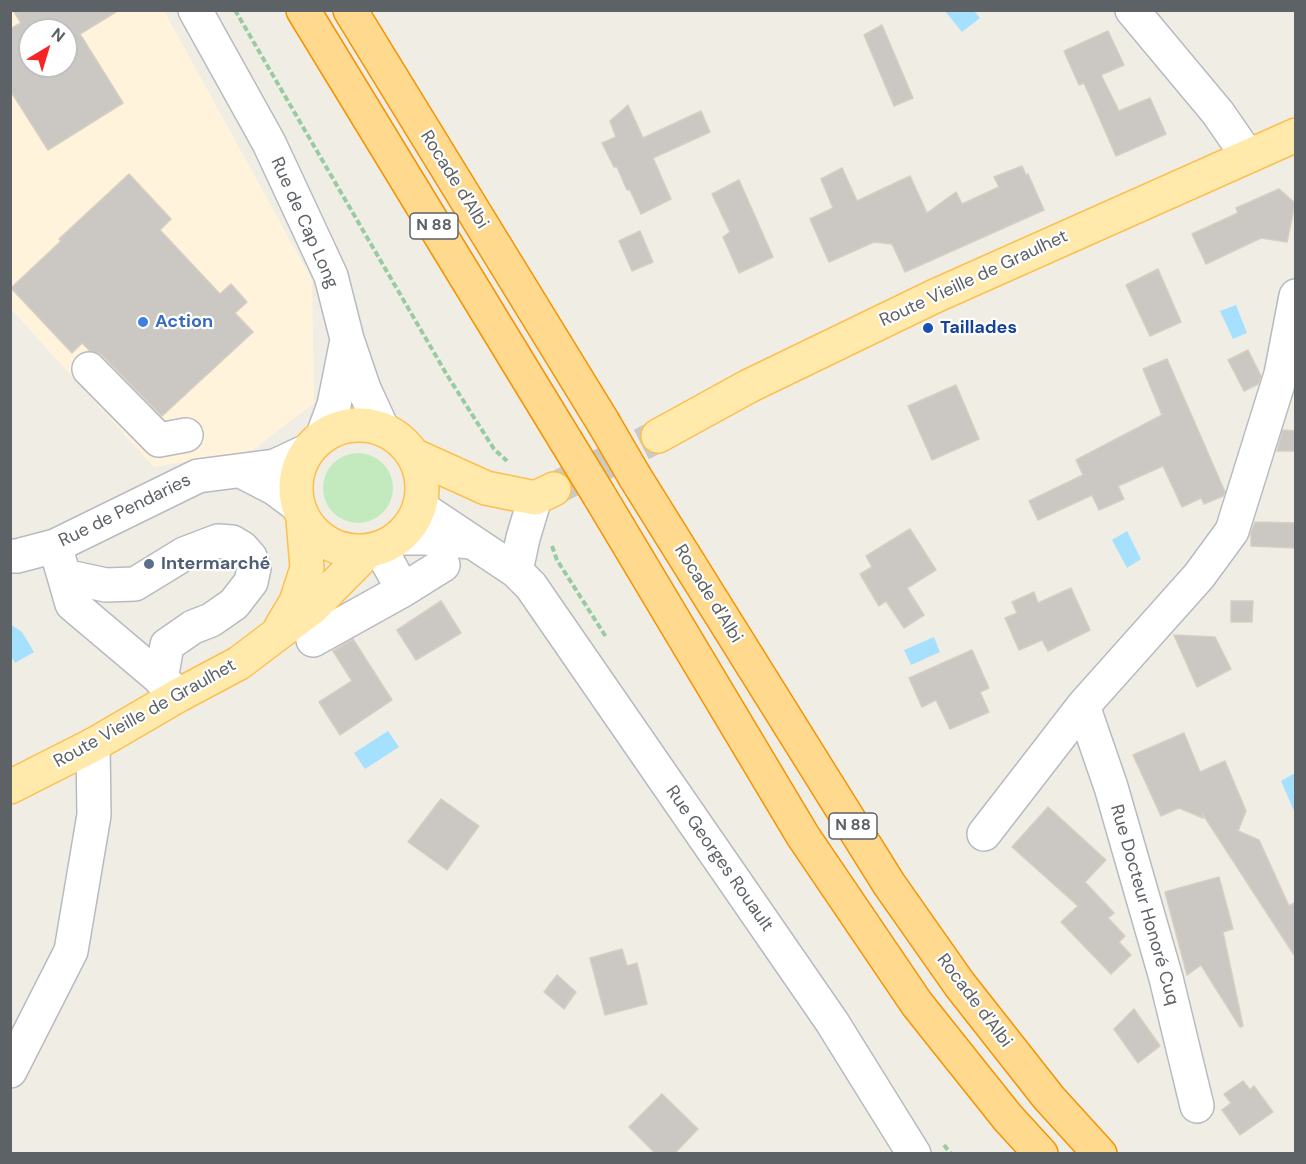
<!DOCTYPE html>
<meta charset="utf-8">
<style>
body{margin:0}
#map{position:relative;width:1306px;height:1164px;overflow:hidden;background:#f0ede5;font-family:"DM Sans",sans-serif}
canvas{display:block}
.frame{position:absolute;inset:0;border:12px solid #5d6267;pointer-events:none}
.north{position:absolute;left:18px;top:18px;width:60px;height:60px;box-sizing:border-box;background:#fff;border:2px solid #bec0c2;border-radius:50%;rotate:38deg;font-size:16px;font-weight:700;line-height:24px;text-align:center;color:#5d6267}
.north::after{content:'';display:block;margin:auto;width:21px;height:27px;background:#f82325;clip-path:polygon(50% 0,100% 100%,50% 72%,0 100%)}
</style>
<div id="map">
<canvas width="1306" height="1164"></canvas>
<div class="frame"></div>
<div class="north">N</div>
</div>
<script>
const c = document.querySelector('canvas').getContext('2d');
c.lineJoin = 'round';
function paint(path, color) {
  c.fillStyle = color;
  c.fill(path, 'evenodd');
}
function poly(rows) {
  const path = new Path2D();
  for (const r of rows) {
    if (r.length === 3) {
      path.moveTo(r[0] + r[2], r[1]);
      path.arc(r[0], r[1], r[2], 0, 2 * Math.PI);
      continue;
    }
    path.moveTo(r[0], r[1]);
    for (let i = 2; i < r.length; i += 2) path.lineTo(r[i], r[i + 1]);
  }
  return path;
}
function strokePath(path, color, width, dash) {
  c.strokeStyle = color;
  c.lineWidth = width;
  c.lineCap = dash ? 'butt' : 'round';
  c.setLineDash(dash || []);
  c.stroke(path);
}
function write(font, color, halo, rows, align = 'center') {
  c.font = font + ' "DM Sans",sans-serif';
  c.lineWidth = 4.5;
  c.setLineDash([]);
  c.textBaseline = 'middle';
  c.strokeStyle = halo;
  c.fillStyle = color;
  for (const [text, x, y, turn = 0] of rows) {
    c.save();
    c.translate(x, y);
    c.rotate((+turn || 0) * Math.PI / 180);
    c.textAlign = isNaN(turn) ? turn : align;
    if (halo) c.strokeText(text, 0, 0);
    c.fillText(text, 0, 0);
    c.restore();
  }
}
paint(poly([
 [11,11,164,11,312,280,314,403,253,450,154,467,11,309],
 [30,30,66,30,66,66,30,66]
]), '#fff4db');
paint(poly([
 [358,488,35]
]), '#c3eabf');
paint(poly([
 [945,11,974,11,980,18,962,32],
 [1236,305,1247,333,1233,339,1220,311],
 [1127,531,1141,559,1127,568,1112,540],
 [10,624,22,632,34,652,15,663,11,656],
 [934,637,940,652,911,665,904,650],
 [388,731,399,747,365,769,354,753],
 [1295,773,1295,813,1281,781]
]), '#a6e0ff');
const building = poly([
 [13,10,119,10,80,34,123,103,48,150,10,90,10,29,21,23,13,10],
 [30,30,66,30,66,66,30,66,30,30],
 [882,25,913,98,894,106,864,35,882,25],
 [1108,31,1124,65,1101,75,1119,111,1150,98,1166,134,1116,156,1084,83,1079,85,1064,51,1108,31],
 [628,105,643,138,701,111,710,132,653,158,671,199,641,214,630,190,627,190,617,167,614,167,602,143,616,137,610,121,628,105],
 [1022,166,1026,175,1028,174,1044,210,905,272,892,244,874,242,829,262,810,219,833,208,821,179,842,168,857,201,910,176,927,213,956,192,962,204,999,187,994,177,1022,166],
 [129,174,171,219,160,230,220,294,231,284,247,302,235,313,253,332,162,416,102,355,90,351,82,343,72,353,11,288,61,241,59,239,129,174],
 [739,180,773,257,739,273,723,237,730,232,712,194,739,180],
 [1279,189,1295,203,1287,242,1261,238,1206,264,1192,234,1238,213,1236,208,1279,189],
 [640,231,653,262,632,271,619,241,640,231],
 [1158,269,1181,322,1150,336,1126,285,1158,269],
 [1248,350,1261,376,1258,384,1244,391,1228,360,1248,350],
 [1167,359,1225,492,1223,496,1204,504,1201,498,1182,507,1163,466,1118,486,1124,499,1099,510,1092,495,1038,520,1029,501,1083,475,1076,460,1162,415,1143,369,1167,359],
 [956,385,979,439,932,460,908,406,956,385],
 [1283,430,1296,431,1295,451,1277,451,1283,430],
 [1255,522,1296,523,1296,548,1251,546,1251,533,1255,522],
 [910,529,936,570,907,588,924,615,904,628,886,601,879,606,860,574,872,567,866,556,910,529],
 [1071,588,1090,630,1048,651,1042,640,1019,650,1005,618,1017,613,1012,602,1034,592,1038,603,1071,588],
 [441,601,461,633,416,660,397,630,441,601],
 [1231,601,1253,601,1252,622,1231,622,1231,601],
 [1174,635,1215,637,1231,669,1197,687,1174,635],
 [353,639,392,700,340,735,319,702,352,681,333,651,353,639],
 [972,650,989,688,980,692,989,712,950,729,936,700,922,707,909,678,972,650],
 [1184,733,1200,772,1225,761,1246,811,1238,831,1259,840,1289,906,1296,902,1296,958,1202,813,1203,818,1179,808,1161,816,1133,755,1184,733],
 [441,799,479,826,447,870,408,842,441,799],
 [1048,807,1106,860,1085,882,1114,913,1108,918,1125,936,1119,942,1131,955,1111,974,1061,922,1078,906,1012,847,1048,807],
 [1219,877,1233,929,1223,932,1243,1026,1240,1027,1201,965,1187,975,1165,892,1219,877],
 [622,949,627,966,637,963,647,1004,605,1015,590,958,622,949],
 [557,975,576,992,564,1009,544,992,557,975],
 [1134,1009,1160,1046,1138,1063,1114,1029,1134,1009],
 [1243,1081,1250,1090,1254,1086,1273,1112,1240,1135,1222,1110,1231,1103,1224,1094,1243,1081],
 [662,1094,698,1129,674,1154,656,1154,629,1127,662,1094]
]);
paint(building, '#cbc7c2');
strokePath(building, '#d6cec3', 1.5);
strokePath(poly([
 [554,489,658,436]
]), '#cbcac6', 33, [33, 16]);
const minor = poly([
 [195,10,269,143,331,276,347,339,364,389,382,428],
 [1132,10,1218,113,1247,155],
 [89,369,159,440,186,435],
 [323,435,334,405,347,340],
 [241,471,274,488,297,505],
 [420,507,516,571,531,586,832,1022,914,1154],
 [398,538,425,538,471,542],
 [380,548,403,590],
 [10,556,17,556,55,546,198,476,275,466,307,451],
 [59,559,72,604,175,691],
 [516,571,523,538,535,498],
 [64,576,106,585,135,584,184,554,218,541,232,542,242,548,250,557,254,568,251,582,234,604,211,620,193,627,167,645,161,680],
 [313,640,403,590,443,565],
 [1083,706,1111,787,1166,978,1197,1106],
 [984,834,1083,706,1199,576,1232,531,1281,374,1296,296],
 [10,1071,71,951,94,815,93,745]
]);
const major = poly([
 [359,488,63],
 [658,436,749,386,935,296,1296,135],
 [413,455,486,488,535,498,554,489],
 [281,627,296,602,307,568,303,519],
 [10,787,93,745,179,695,239,663,313,607,368,551]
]);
const highway = poly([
 [303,10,566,441],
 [350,10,603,422],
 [635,477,889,884,960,985,1049,1098,1100,1154],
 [599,495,803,836,917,1004,1008,1118,1041,1154]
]);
strokePath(minor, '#b7bbc0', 36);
strokePath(major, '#fdbf51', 36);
strokePath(highway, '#f59400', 36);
strokePath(poly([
 [235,10,447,375,494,449,507,461],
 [552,546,557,560,606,637],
 [944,1145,951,1154]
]), '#97cca2', 4, [6, 3]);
strokePath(minor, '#fff', 33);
strokePath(major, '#ffeaab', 33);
strokePath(highway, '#ffd98d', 33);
const highwayBridge = poly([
 [603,422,635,477],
 [566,441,599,495]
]);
strokePath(highwayBridge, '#f59400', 36, []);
strokePath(highwayBridge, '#ffd98d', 33);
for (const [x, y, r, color] of [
 [143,322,6,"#3f7fe0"],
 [928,328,6,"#1a4fb4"],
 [149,564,6,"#5c6f8a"]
]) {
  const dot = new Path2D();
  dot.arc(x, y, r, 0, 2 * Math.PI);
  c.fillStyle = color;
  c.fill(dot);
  strokePath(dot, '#fff', 2);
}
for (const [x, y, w] of [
 [434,226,48],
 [853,826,48]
]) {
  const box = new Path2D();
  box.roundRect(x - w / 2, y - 13, w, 26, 4.5);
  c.fillStyle = '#fff';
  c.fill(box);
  strokePath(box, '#5d6267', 1.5);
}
write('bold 16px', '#5d6267', null, [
 ["N 88",434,226],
 ["N 88",853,826]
]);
write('18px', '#5d6267', '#fff', [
 ["Rocade d'Albi",454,180,58],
 ["Rue de Cap Long",304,223,66],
 ["Route Vieille de Graulhet",974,279,-25],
 ["Rue de Pendaries",125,511,-26],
 ["Rocade d'Albi",708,594,58],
 ["Route Vieille de Graulhet",145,714,-29],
 ["Rue Georges Rouault",719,859,55],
 ["Rue Docteur Honoré Cuq",1144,905,74],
 ["Rocade d'Albi",974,1001,53]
]);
write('bold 18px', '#366cbe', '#fff', [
 ["Action",155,322]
], 'left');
write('bold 18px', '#164399', '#fff', [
 ["Taillades",940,328]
], 'left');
write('bold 18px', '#4e5e75', '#fff', [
 ["Intermarché",161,564]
], 'left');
</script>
